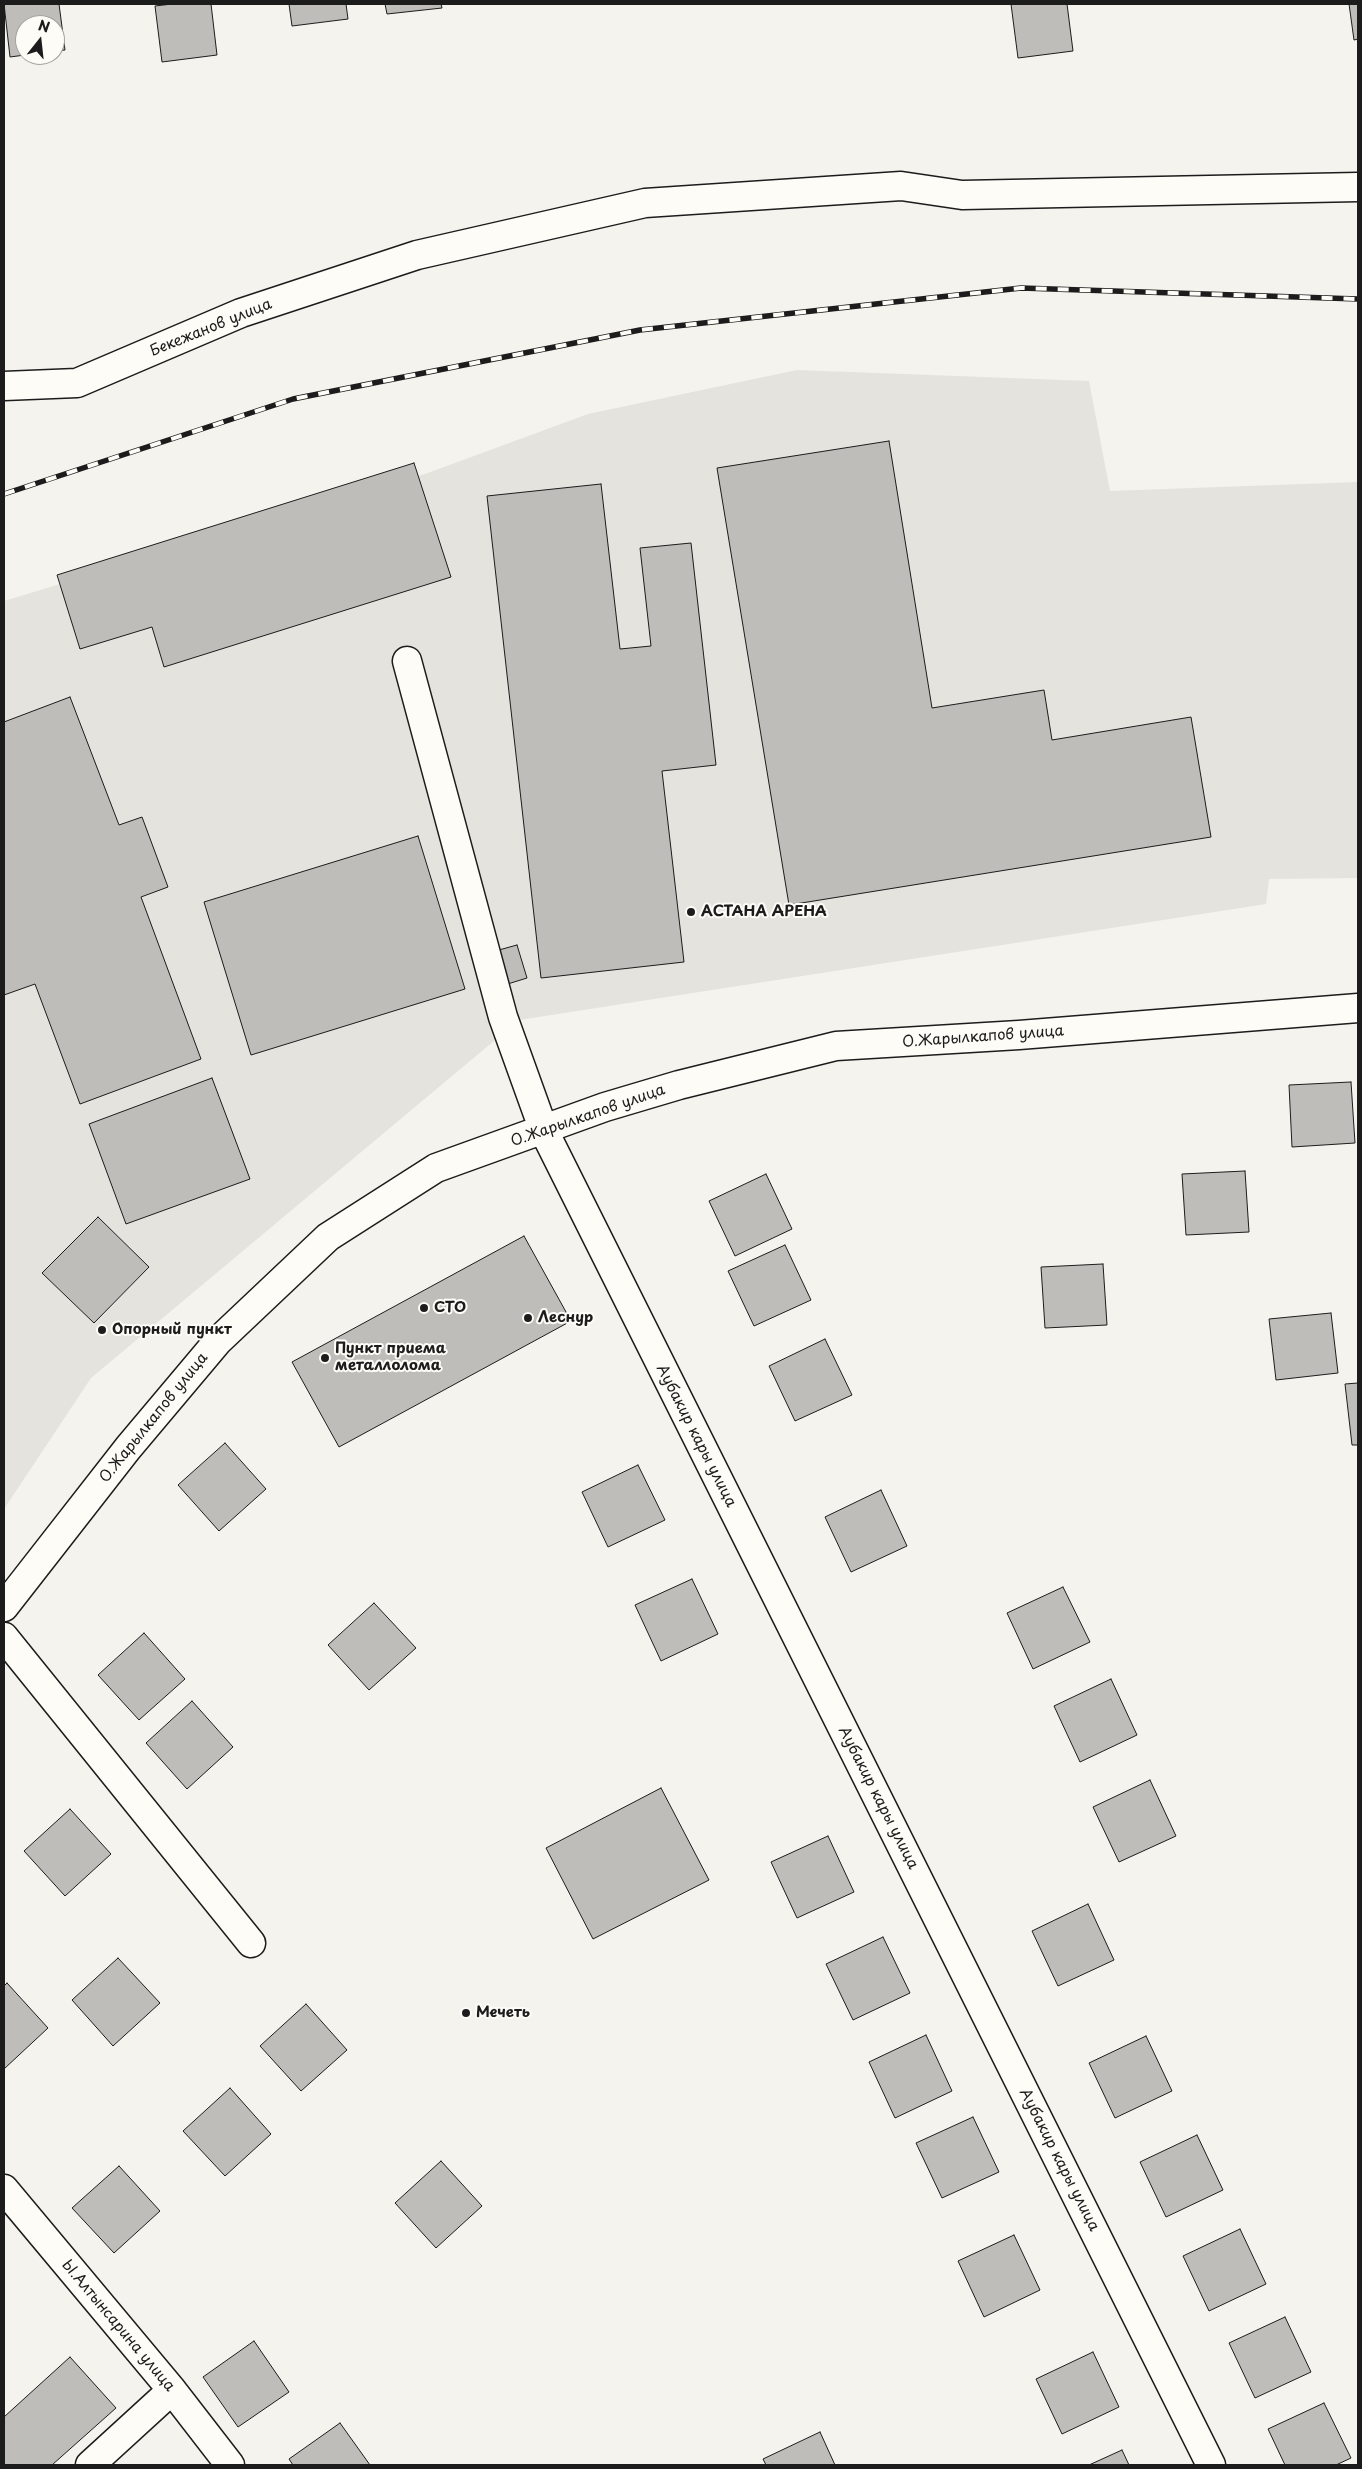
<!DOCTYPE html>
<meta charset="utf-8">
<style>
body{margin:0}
#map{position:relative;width:1362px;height:2469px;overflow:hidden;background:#f4f3ee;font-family:"Playpen Sans",sans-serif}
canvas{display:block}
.frame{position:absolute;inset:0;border:5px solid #1c1c1c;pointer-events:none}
.north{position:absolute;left:15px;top:15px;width:50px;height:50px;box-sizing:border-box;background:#fdfcf7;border:1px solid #a3a29f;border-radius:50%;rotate:16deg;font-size:14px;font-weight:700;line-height:20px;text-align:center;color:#1c1c1c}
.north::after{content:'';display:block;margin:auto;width:18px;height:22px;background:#1c1c1c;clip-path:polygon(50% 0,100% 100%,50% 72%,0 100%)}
</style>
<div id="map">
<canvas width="1362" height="2469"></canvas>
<div class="frame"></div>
<div class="north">N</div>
</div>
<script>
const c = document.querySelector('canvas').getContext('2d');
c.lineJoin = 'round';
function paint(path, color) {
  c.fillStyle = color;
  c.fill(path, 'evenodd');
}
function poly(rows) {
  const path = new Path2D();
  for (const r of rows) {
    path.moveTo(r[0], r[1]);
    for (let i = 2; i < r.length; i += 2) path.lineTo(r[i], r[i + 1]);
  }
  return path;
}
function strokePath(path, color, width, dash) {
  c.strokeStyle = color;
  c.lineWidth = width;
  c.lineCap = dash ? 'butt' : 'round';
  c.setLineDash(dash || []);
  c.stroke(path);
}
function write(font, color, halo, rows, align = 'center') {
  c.font = font + ' "Playpen Sans",sans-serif';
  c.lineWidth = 4;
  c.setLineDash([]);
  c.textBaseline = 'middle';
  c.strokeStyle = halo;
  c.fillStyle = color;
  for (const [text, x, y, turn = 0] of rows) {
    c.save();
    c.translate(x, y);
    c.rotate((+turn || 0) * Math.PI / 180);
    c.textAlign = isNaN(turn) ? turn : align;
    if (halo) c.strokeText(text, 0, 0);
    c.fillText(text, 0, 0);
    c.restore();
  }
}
paint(poly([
 [797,370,1089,381,1110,491,1358,482,1358,878,1269,879,1266,904,519,1020,91,1378,4,1509,4,601,425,474,588,414]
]), '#e4e3de');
const building = poly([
 [4,4,59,4,65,50,55,51,55,25,25,25,25,55,10,57,4,4],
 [172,4,211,4,217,55,162,62,155,6,172,4],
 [289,4,346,4,348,19,292,26,289,4],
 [385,4,441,4,442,8,387,14,385,4],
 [1011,4,1067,4,1073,51,1018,58,1011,4],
 [1349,4,1358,4,1358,39,1354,40,1349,4],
 [889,441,932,708,1044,690,1052,740,1191,717,1211,837,789,905,717,468,889,441],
 [414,463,451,577,164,667,152,627,80,649,57,575,414,463],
 [601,484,620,649,651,646,640,548,691,543,716,765,662,771,684,962,541,978,487,496,601,484],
 [70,697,119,825,142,817,168,887,141,897,201,1059,80,1104,35,984,4,995,4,722,70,697],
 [418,836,465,989,251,1055,204,902,418,836],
 [517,945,527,978,498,987,488,953,517,945],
 [212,1078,250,1179,126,1224,89,1124,212,1078],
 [1351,1082,1355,1143,1292,1147,1289,1085,1351,1082],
 [1245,1171,1249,1232,1186,1235,1182,1174,1245,1171],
 [766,1174,792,1229,735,1256,709,1201,766,1174],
 [98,1217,149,1267,94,1323,42,1273,98,1217],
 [524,1236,571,1321,339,1447,292,1362,524,1236],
 [785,1245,811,1300,754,1326,728,1271,785,1245],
 [1103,1264,1107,1325,1045,1328,1041,1267,1103,1264],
 [1331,1313,1338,1373,1276,1380,1269,1319,1331,1313],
 [825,1339,852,1395,795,1421,769,1366,825,1339],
 [1358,1383,1358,1445,1352,1445,1345,1384,1358,1383],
 [225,1443,266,1489,219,1531,178,1485,225,1443],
 [638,1465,665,1520,608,1547,582,1492,638,1465],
 [881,1490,907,1546,851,1572,825,1517,881,1490],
 [692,1579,718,1634,661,1661,635,1605,692,1579],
 [1063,1587,1090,1642,1033,1669,1007,1613,1063,1587],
 [374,1603,416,1648,369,1690,328,1645,374,1603],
 [144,1633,185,1679,139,1720,98,1675,144,1633],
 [1111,1679,1137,1735,1080,1762,1054,1706,1111,1679],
 [192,1701,233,1747,187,1789,146,1743,192,1701],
 [1150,1780,1176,1836,1119,1862,1093,1807,1150,1780],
 [661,1788,709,1880,593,1939,546,1848,661,1788],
 [70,1809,111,1854,65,1896,24,1851,70,1809],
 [828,1836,854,1892,797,1918,771,1862,828,1836],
 [1088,1904,1114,1960,1058,1986,1032,1931,1088,1904],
 [883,1937,910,1993,853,2020,826,1964,883,1937],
 [118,1958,160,2003,113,2046,72,2000,118,1958],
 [7,1983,48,2028,4,2069,4,1986,7,1983],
 [306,2004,347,2050,301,2091,260,2046,306,2004],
 [926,2035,952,2091,895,2118,869,2062,926,2035],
 [1146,2036,1172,2091,1115,2118,1089,2063,1146,2036],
 [230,2088,271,2134,225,2176,183,2131,230,2088],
 [973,2117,999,2172,942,2198,916,2143,973,2117],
 [1197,2135,1223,2190,1166,2217,1140,2162,1197,2135],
 [441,2161,482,2206,436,2248,395,2203,441,2161],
 [119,2166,160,2211,114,2253,72,2208,119,2166],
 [1240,2229,1266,2284,1209,2311,1183,2256,1240,2229],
 [1014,2235,1040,2290,984,2317,958,2261,1014,2235],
 [1285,2317,1311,2372,1255,2398,1229,2343,1285,2317],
 [254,2341,289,2392,238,2427,203,2377,254,2341],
 [1093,2352,1119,2407,1062,2434,1036,2379,1093,2352],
 [70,2357,116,2408,52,2465,4,2465,4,2417,70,2357],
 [1324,2403,1351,2458,1336,2465,1285,2465,1268,2429,1324,2403],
 [340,2423,370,2465,293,2465,289,2459,340,2423],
 [820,2432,835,2465,766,2465,763,2459,820,2432],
 [1122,2450,1129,2465,1089,2465,1122,2450]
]);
paint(building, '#bebdba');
strokePath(building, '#1c1c1c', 1);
const minor = poly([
 [4,386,77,383,241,313,417,255,645,203,901,186,962,195,1358,187],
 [407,661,503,1017,544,1131,1211,2465],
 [4,1607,128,1448,218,1341,328,1237,436,1168,605,1107,679,1085,836,1046,1019,1035,1358,1008],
 [4,1637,251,1943],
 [4,2189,172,2390,230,2465],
 [90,2465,172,2390]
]);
strokePath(minor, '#1c1c1c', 31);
strokePath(minor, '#fdfcf7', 28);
const rail = poly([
 [4,494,293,399,640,330,1021,288,1358,299]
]);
strokePath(rail, '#1c1c1c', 5.5);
strokePath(rail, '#fdfcf7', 4, [11]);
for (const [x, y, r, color] of [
 [691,912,5,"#1c1c1c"],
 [424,1308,5,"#1c1c1c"],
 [528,1318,5,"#1c1c1c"],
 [102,1330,5,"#1c1c1c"],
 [325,1358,5,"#1c1c1c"],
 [466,2013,5,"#1c1c1c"]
]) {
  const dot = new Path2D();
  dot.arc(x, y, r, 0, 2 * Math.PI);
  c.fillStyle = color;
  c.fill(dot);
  strokePath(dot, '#fdfcf7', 2);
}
write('15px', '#1c1c1c', '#fdfcf7', [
 ["Бекежанов улица",211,328,-22],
 ["О.Жарылкапов улица",983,1037,-4],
 ["О.Жарылкапов улица",588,1116,-19],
 ["О.Жарылкапов улица",154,1418,-51],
 ["Аубакир кары улица",696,1436,63],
 ["Аубакир кары улица",878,1798,63],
 ["Аубакир кары улица",1059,2160,63],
 ["Ы.Алтынсарина улица",118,2326,50]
]);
write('bold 15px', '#1c1c1c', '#fdfcf7', [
 ["АСТАНА АРЕНА",701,912],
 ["СТО",434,1308],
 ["Леснур",538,1318],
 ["Опорный пункт",112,1330],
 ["Пункт приема",335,1349],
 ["металлолома",335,1366],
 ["Мечеть",476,2013]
], 'left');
</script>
